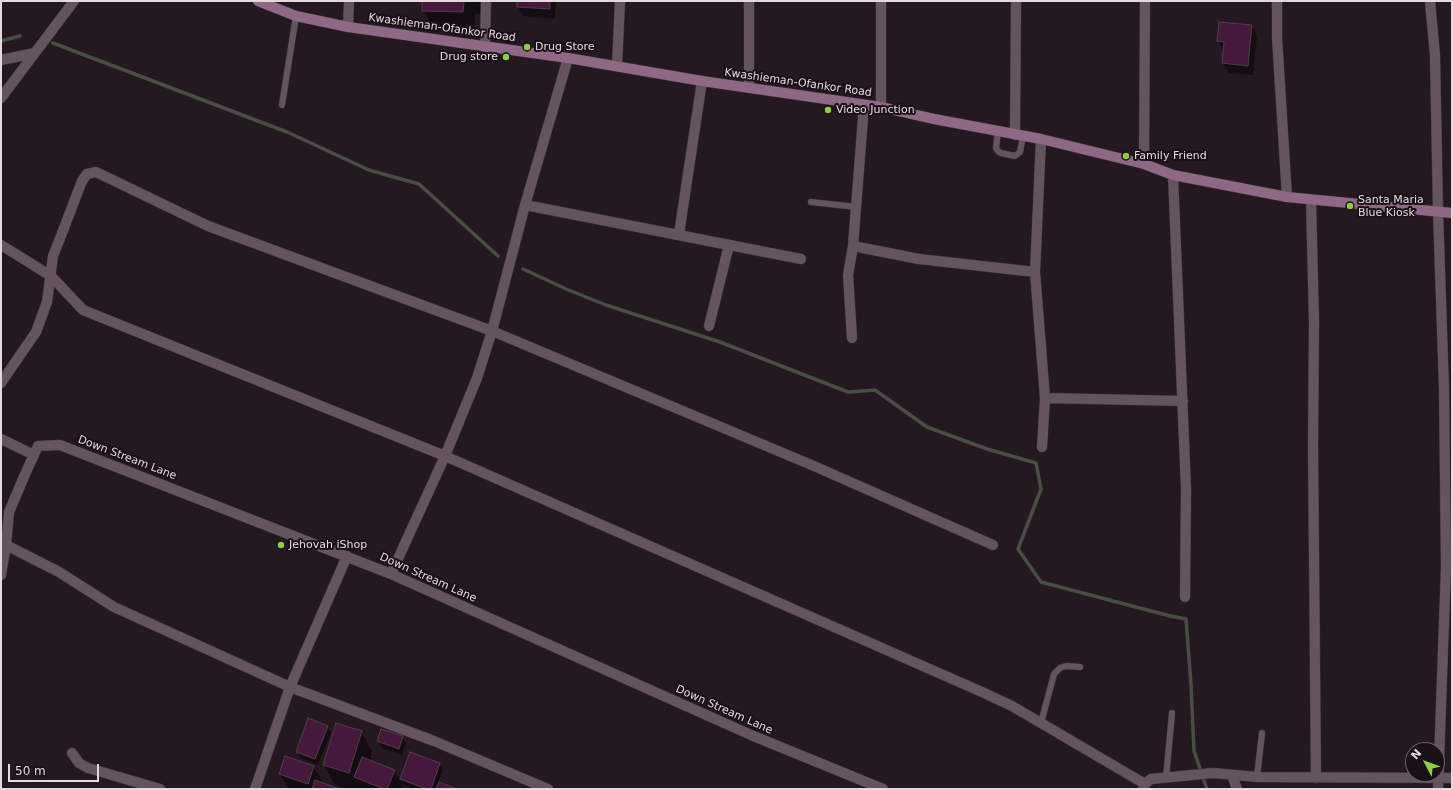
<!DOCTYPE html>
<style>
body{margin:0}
#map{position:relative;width:1453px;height:790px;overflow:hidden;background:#251921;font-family:"DejaVu Sans",sans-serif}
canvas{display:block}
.frame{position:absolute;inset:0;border:2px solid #e2dadf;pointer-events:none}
.north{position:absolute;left:1405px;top:742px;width:40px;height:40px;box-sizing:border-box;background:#1b1018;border:1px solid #6b6168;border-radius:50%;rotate:311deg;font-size:11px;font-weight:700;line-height:16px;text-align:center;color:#e2dadf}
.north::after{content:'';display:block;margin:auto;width:14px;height:18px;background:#8ece43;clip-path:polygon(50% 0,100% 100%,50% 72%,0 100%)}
.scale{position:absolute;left:8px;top:764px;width:91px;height:18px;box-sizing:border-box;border:2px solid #e2dadf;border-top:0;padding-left:5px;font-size:12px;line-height:14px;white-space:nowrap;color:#e2dadf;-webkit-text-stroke:3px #1b1018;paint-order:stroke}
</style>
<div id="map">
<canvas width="1453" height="790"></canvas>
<div class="frame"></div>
<div class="north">N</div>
<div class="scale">50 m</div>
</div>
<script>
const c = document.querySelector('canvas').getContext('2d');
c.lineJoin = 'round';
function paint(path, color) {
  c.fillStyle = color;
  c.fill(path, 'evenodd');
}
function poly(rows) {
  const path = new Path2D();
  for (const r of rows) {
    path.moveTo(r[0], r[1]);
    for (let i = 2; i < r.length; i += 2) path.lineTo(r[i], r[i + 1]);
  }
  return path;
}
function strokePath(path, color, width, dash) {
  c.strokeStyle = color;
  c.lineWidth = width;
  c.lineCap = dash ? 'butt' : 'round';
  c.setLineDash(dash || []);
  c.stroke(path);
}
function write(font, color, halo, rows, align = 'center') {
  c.font = font + ' "DejaVu Sans",sans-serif';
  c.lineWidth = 4;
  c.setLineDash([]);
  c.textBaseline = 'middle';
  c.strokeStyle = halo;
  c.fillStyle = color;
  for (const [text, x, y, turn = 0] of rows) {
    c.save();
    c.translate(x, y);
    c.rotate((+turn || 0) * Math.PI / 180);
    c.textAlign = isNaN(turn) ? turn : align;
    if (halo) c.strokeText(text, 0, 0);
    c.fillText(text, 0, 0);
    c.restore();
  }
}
paint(poly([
 [423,1,489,1,489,14,475,14,474,31,434,30,423,11],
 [518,1,556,1,555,19,523,16,518,7],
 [1252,26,1257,36,1253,75,1229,73,1223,63,1224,51,1218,41],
 [327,726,331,733,318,765,301,758,297,752],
 [382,730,402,737,406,744,402,755,382,748,378,741],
 [361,732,372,751,370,761,394,770,400,781,410,753,439,764,443,770,438,783,454,789,430,789,405,780,405,782,424,789,414,789,402,785,405,789,362,789,361,787,361,789,349,789,335,785,324,765],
 [313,766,324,784,337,789,289,789,280,774]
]), '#0007');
strokePath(poly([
 [1,41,20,36],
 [53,43,287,132,369,170,419,184,498,256],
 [523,269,566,289,606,305,720,342,848,392,875,390,927,427,987,449,1036,463,1041,489,1018,549,1041,582,1170,616,1186,619,1191,685,1194,751,1207,789]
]), '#484e43', 3.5);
const building = poly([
 [422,1,464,1,463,12,422,11,422,1],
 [517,1,550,1,550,9,517,7,517,1],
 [1219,22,1252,25,1248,66,1222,63,1224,42,1217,41,1219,22],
 [308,718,328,726,315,759,296,752,308,718],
 [336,723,362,731,349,773,323,765,336,723],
 [381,729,403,736,399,749,377,741,381,729],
 [410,752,440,763,431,789,427,789,400,779,410,752],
 [285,756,314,766,308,784,279,774,285,756],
 [362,757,395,770,387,789,384,789,354,777,362,757],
 [315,780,337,788,337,789,312,789,315,780],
 [439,782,457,789,436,789,439,782]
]);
paint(building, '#46183c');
strokePath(building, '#4d4049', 1);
const service = poly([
 [282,105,296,16],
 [998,131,996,148,998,151,1001,153,1015,156,1020,152,1023,136],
 [811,202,857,207],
 [1041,723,1054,674,1060,668,1066,666,1080,667],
 [1257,777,1262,733],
 [1166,778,1172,713]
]);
const minor = poly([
 [1277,1,1277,37,1287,197],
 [1430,1,1435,56,1438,211,1444,389,1446,567,1438,789],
 [348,27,349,1],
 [485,47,486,1],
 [1,60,35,53],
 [617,66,620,1],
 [749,88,749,1],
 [1,98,74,1],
 [881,107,881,1],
 [1015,135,1016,1],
 [1041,139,1035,272,1045,398,1042,447],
 [1144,164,1145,1],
 [1173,175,1186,489,1185,597],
 [1311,200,1314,323,1313,447,1316,778],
 [525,205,801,259],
 [679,234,702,81],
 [1,245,51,276,83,310,445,456,982,692,1012,706,1145,784],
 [853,246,919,259,1035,272],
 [709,326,729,245],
 [852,338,848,275,853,246,864,105],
 [1,383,36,332,47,302,53,256,59,241,82,181,87,174,96,172,208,226,492,331,814,466,993,545],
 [1045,398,1183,401],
 [1,439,34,455],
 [6,545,59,572,114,607,290,687,434,741,548,789],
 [391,574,445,456,477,378,492,331,525,205,568,58],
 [1,575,6,545,9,512,26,472,38,446,60,445,391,574,751,735,883,789],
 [72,753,79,763,88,768,160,789],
 [1232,775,1237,789],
 [255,789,290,687,347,556],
 [1143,789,1145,784,1151,779,1213,773,1257,777,1452,778]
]);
const secondary = poly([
 [258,1,296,16,348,27,568,58,702,81,881,107,934,119,1041,139,1144,164,1173,175,1287,197,1452,213]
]);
strokePath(service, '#3c333a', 7);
strokePath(minor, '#3c333a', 11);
strokePath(secondary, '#3c333a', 11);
strokePath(service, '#63545e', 6);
strokePath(minor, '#63545e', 10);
strokePath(secondary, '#8e6884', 10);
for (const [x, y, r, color] of [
 [527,47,4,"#8ece43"],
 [506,57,4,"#8ece43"],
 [828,110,4,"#8ece43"],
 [1126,156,4,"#8ece43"],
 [1350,206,4,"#8ece43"],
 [281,545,4,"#8ece43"]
]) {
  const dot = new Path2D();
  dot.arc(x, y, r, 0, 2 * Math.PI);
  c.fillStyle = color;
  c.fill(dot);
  strokePath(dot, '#1b1018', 1.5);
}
write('11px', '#e2dadf', '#1b1018', [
 ["Kwashieman-Ofankor Road",442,28,8],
 ["Kwashieman-Ofankor Road",798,83,8],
 ["Down Stream Lane",127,458,21],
 ["Down Stream Lane",428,578,24],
 ["Down Stream Lane",724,710,24]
]);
write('11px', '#e2dadf', '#1b1018', [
 ["Drug Store",535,47],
 ["Drug store",498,57,"right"],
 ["Video Junction",836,110],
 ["Family Friend",1134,156],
 ["Santa Maria",1358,200],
 ["Blue Kiosk",1358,213],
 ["Jehovah iShop",289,545]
], 'left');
</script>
